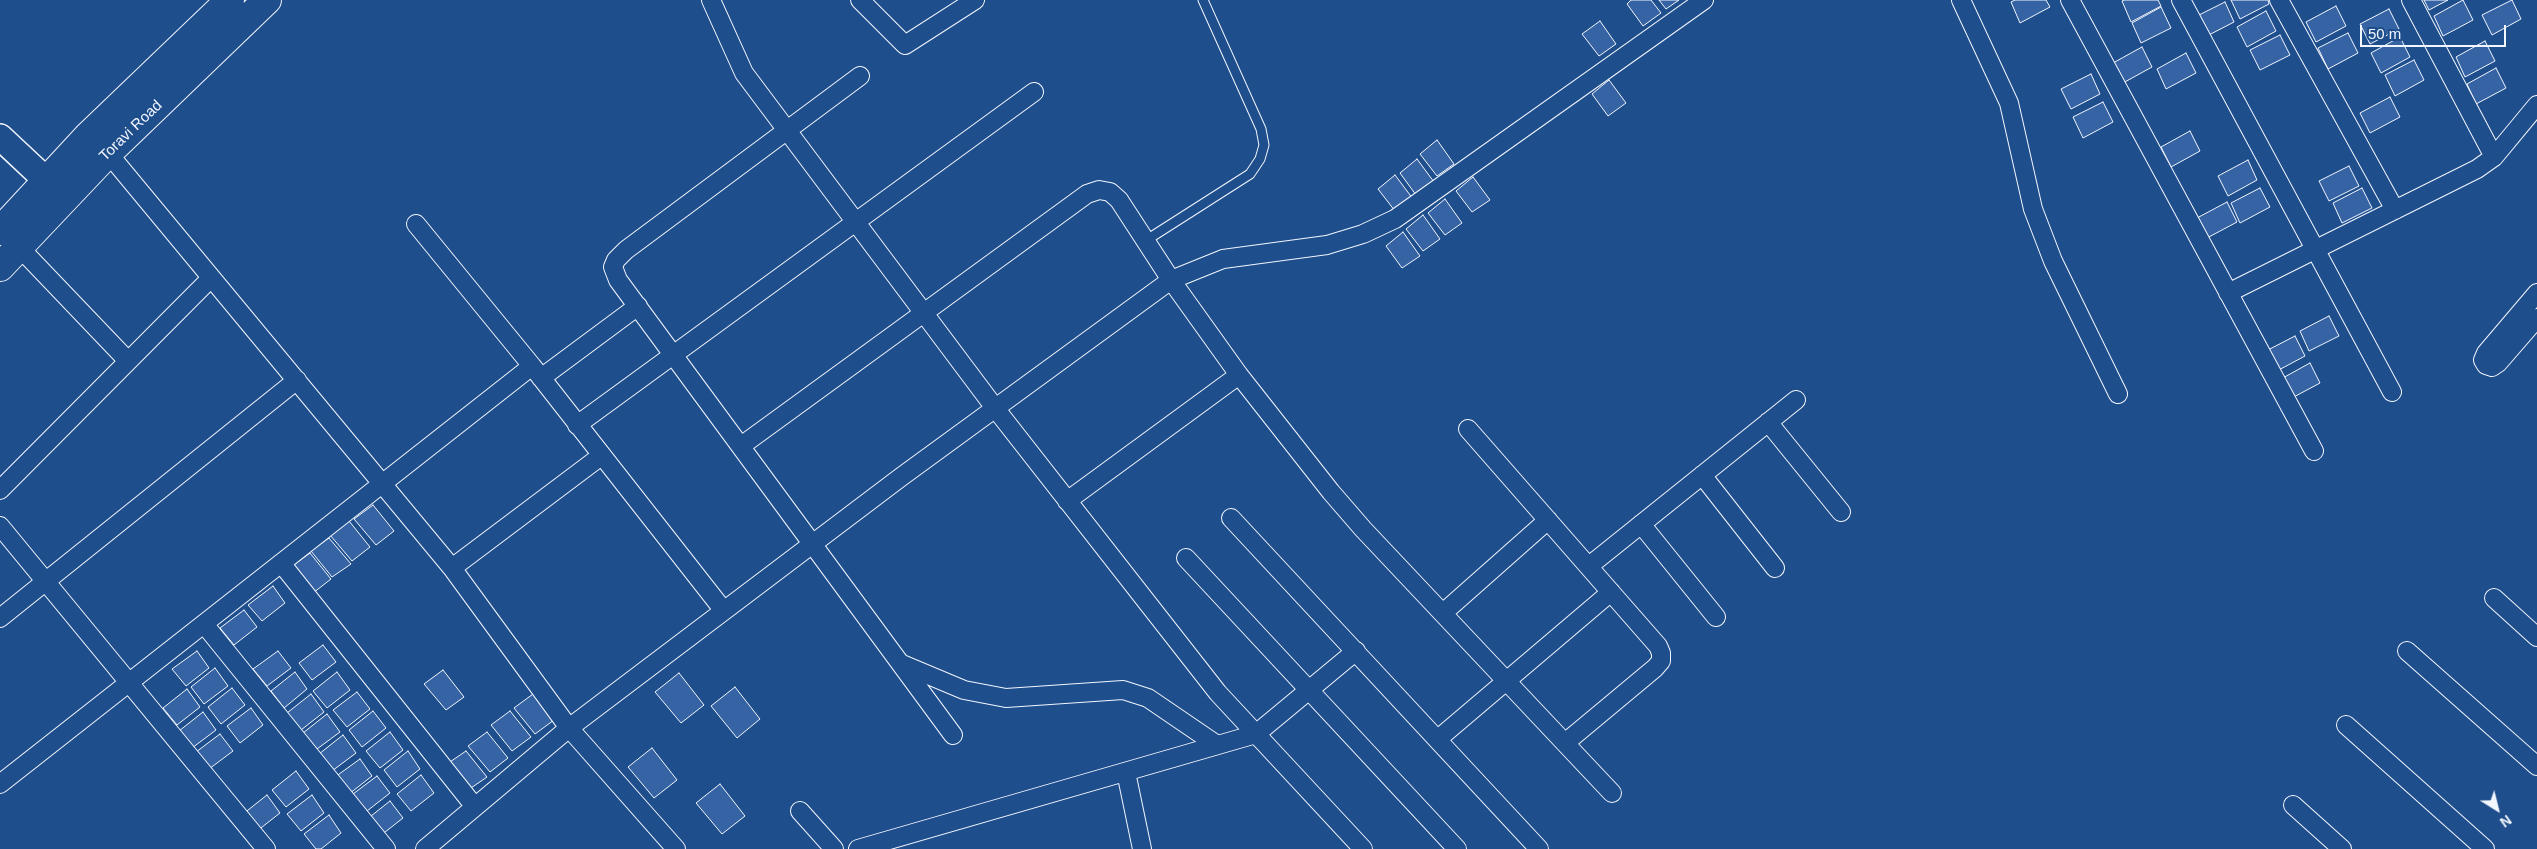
<!DOCTYPE html>
<style>
body{margin:0}
#map{position:relative;width:2537px;height:849px;overflow:hidden;background:#1f4e8c;font-family:Helvetica,sans-serif}
canvas{display:block}
.north{position:absolute;left:2472px;top:784px;width:50px;height:50px;-webkit-text-stroke:4px #1f4e8c;paint-order:stroke;rotate:144deg;font-size:14px;font-weight:700;line-height:20px;text-align:center;color:#f2f6ff}
.north::after{content:'';display:block;margin:auto;width:18px;height:22px;background:#f2f6ff;clip-path:polygon(50% 0,100% 100%,50% 72%,0 100%)}
.scale{position:absolute;left:2360px;top:25px;width:146px;height:22px;box-sizing:border-box;border:2px solid #f2f6ff;border-top:0;padding-left:6px;font-size:15px;line-height:18px;white-space:nowrap;color:#f2f6ff;-webkit-text-stroke:4px #1f4e8c;paint-order:stroke}
</style>
<div id="map">
<canvas width="2537" height="849"></canvas>
<div class="north">N</div>
<div class="scale">50 m</div>
</div>
<script>
const c = document.querySelector('canvas').getContext('2d');
c.lineJoin = 'round';
function paint(path, color) {
  c.fillStyle = color;
  c.fill(path, 'evenodd');
}
function poly(rows) {
  const path = new Path2D();
  for (const r of rows) {
    path.moveTo(r[0], r[1]);
    for (let i = 2; i < r.length; i += 2) path.lineTo(r[i], r[i + 1]);
  }
  return path;
}
function strokePath(path, color, width, dash) {
  c.strokeStyle = color;
  c.lineWidth = width;
  c.lineCap = dash ? 'butt' : 'round';
  c.setLineDash(dash || []);
  c.stroke(path);
}
function write(font, color, halo, rows, align = 'center') {
  c.font = font + ' Helvetica,sans-serif';
  c.lineWidth = 4;
  c.setLineDash([]);
  c.textBaseline = 'middle';
  c.strokeStyle = halo;
  c.fillStyle = color;
  for (const [text, x, y, turn = 0] of rows) {
    c.save();
    c.translate(x, y);
    c.rotate((+turn || 0) * Math.PI / 180);
    c.textAlign = isNaN(turn) ? turn : align;
    if (halo) c.strokeText(text, 0, 0);
    c.fillText(text, 0, 0);
    c.restore();
  }
}
const building = poly([
 [1631,0,1651,0,1661,13,1643,26,1627,4,1631,0],
 [1659,0,1679,0,1666,9,1659,0],
 [2015,0,2046,0,2050,7,2020,23,2011,2,2015,0],
 [2124,0,2158,0,2161,6,2131,22,2122,1,2124,0],
 [2231,0,2268,0,2269,4,2240,19,2231,0],
 [2424,0,2448,0,2429,10,2424,0],
 [2463,0,2473,20,2443,36,2434,16,2463,0],
 [2512,0,2521,19,2492,35,2482,15,2512,0],
 [2225,2,2234,22,2205,37,2195,17,2225,2],
 [2336,6,2346,26,2316,42,2306,22,2336,6],
 [2161,7,2171,28,2141,43,2132,23,2161,7],
 [2389,9,2399,29,2370,44,2360,24,2389,9],
 [2266,11,2276,31,2247,47,2237,27,2266,11],
 [1600,21,1616,44,1599,56,1582,34,1600,21],
 [2348,33,2358,53,2328,69,2318,48,2348,33],
 [2280,35,2290,55,2260,70,2250,50,2280,35],
 [2400,37,2410,57,2381,73,2371,53,2400,37],
 [2485,41,2495,61,2465,77,2456,57,2485,41],
 [2142,47,2152,67,2123,83,2113,63,2142,47],
 [2186,53,2196,73,2166,89,2157,69,2186,53],
 [2414,60,2424,80,2395,96,2385,75,2414,60],
 [2496,68,2506,88,2476,104,2467,84,2496,68],
 [2091,74,2100,94,2071,109,2061,89,2091,74],
 [1609,80,1626,103,1608,116,1592,94,1609,80],
 [2390,97,2400,117,2370,133,2360,113,2390,97],
 [2103,102,2113,122,2083,138,2073,117,2103,102],
 [2190,131,2200,151,2171,167,2161,147,2190,131],
 [1437,140,1454,164,1437,176,1420,154,1437,140],
 [1417,159,1434,182,1416,195,1400,173,1417,159],
 [2248,160,2257,180,2228,196,2218,176,2248,160],
 [2349,166,2359,186,2329,201,2319,181,2349,166],
 [1395,175,1413,199,1395,211,1378,189,1395,175],
 [1473,177,1490,200,1472,212,1456,191,1473,177],
 [2260,188,2270,207,2240,223,2231,203,2260,188],
 [2362,188,2372,208,2342,223,2333,203,2362,188],
 [1445,199,1462,223,1445,235,1428,213,1445,199],
 [2227,202,2237,222,2207,238,2197,218,2227,202],
 [1423,215,1440,239,1423,251,1406,229,1423,215],
 [1403,232,1420,256,1402,268,1386,246,1403,232],
 [2329,316,2339,336,2309,351,2300,331,2329,316],
 [2295,336,2305,356,2275,372,2266,351,2295,336],
 [2310,363,2320,383,2290,399,2281,379,2310,363],
 [373,505,394,531,376,545,354,519,373,505],
 [349,521,370,547,352,561,330,535,349,521],
 [329,538,351,564,332,577,311,551,329,538],
 [310,553,331,579,313,593,291,567,310,553],
 [273,586,285,603,262,621,248,605,273,586],
 [244,610,257,627,234,645,220,628,244,610],
 [323,645,336,662,312,680,299,663,323,645],
 [197,651,209,668,186,686,172,669,197,651],
 [278,651,291,668,267,686,253,669,278,651],
 [215,668,228,686,204,704,191,687,215,668],
 [443,670,464,697,446,710,424,684,443,670],
 [295,672,307,689,284,708,271,691,295,672],
 [337,672,350,690,327,708,313,691,337,672],
 [679,673,704,705,681,723,655,692,679,673],
 [735,687,760,719,737,738,711,706,735,687],
 [232,688,245,705,221,724,208,707,232,688],
 [187,689,200,707,177,725,163,708,187,689],
 [357,692,370,709,347,727,333,710,357,692],
 [311,694,324,712,301,730,287,713,311,694],
 [533,694,554,720,535,734,514,708,533,694],
 [251,708,263,725,240,743,227,726,251,708],
 [373,711,386,728,362,747,349,730,373,711],
 [510,711,531,737,512,751,491,725,510,711],
 [203,712,216,730,192,748,179,731,203,712],
 [327,714,340,732,317,749,303,733,327,714],
 [390,732,403,750,380,768,366,751,390,732],
 [487,732,508,758,490,772,468,746,487,732],
 [220,734,233,751,209,769,196,752,220,734],
 [343,735,356,753,332,771,319,754,343,735],
 [652,748,677,780,654,798,628,767,652,748],
 [408,751,420,769,397,787,384,770,408,751],
 [466,751,487,777,468,790,447,764,466,751],
 [360,759,372,776,349,794,335,777,360,759],
 [296,771,309,789,286,807,272,790,296,771],
 [421,775,434,793,411,811,397,794,421,775],
 [377,776,390,793,367,811,353,794,377,776],
 [720,784,745,816,722,834,696,803,720,784],
 [267,795,280,813,257,831,243,814,267,795],
 [312,795,324,813,301,831,287,814,312,795],
 [390,801,403,818,380,836,366,820,390,801],
 [329,815,341,833,321,849,316,849,304,834,329,815]
]);
paint(building, '#3563a3');
strokePath(building, '#f2f6ff', 1);
const lane = poly([
 [1145,241,1250,174,1260,159,1264,145,1261,129,1203,0]
]);
const street = poly([
 [711,0,744,73,995,408,1218,693,1363,849],
 [860,0,905,45,975,0],
 [1961,0,2009,103,2033,209,2053,261,2118,394],
 [2070,0,2314,451],
 [2181,0,2392,392],
 [2279,0,2395,210],
 [2411,0,2494,157],
 [860,76,626,250,616,260,613,267,618,280,953,735],
 [108,153,452,568,569,728,676,849],
 [416,224,532,366],
 [20,248,128,361],
 [2228,293,2477,169,2494,157,2537,105],
 [2537,293,2486,353,2483,360,2486,365,2492,367,2498,363,2537,318],
 [541,378,638,306],
 [1768,422,1841,512],
 [577,425,1034,92],
 [1468,429,1658,646,1661,653,1661,661,1655,668,1565,743],
 [741,446,1087,194,1099,190,1110,192,1119,200,1171,280,1239,375,1331,492,1363,529,1612,793],
 [1702,475,1775,568],
 [0,490,211,278],
 [1067,501,1239,375],
 [1231,518,1539,849],
 [1641,524,1716,617],
 [0,526,266,849],
 [1186,558,1457,849],
 [281,563,475,807],
 [1589,566,1796,400],
 [452,568,601,456],
 [2494,598,2537,637],
 [1443,613,1548,520],
 [0,618,297,380],
 [204,624,386,849],
 [2407,651,2537,766],
 [902,664,964,690,1006,698,1123,690,1148,698,1217,745],
 [2346,725,2485,849],
 [1438,739,1611,592],
 [1126,772,1142,849],
 [0,784,532,366,724,611],
 [2293,805,2342,849],
 [800,811,834,849],
 [425,849,569,728,901,477,1171,280,1223,259,1327,245,1363,234,1395,219,1704,0],
 [858,849,1256,734,1356,651]
]);
const secondary = poly([
 [0,137,47,181]
]);
const highway = poly([
 [0,231,89,135,230,0],
 [0,267,108,153,267,0]
]);
strokePath(lane, '#f2f6ff', 11);
strokePath(street, '#f2f6ff', 20);
strokePath(secondary, '#f2f6ff', 28);
strokePath(highway, '#f2f6ff', 30);
strokePath(lane, '#1f4e8c', 9);
strokePath(street, '#1f4e8c', 18);
strokePath(secondary, '#1f4e8c', 25);
strokePath(highway, '#1f4e8c', 28);
write('15px', '#f2f6ff', '#1f4e8c', [
 ["Toravi Road",131,131,-44]
]);
</script>
